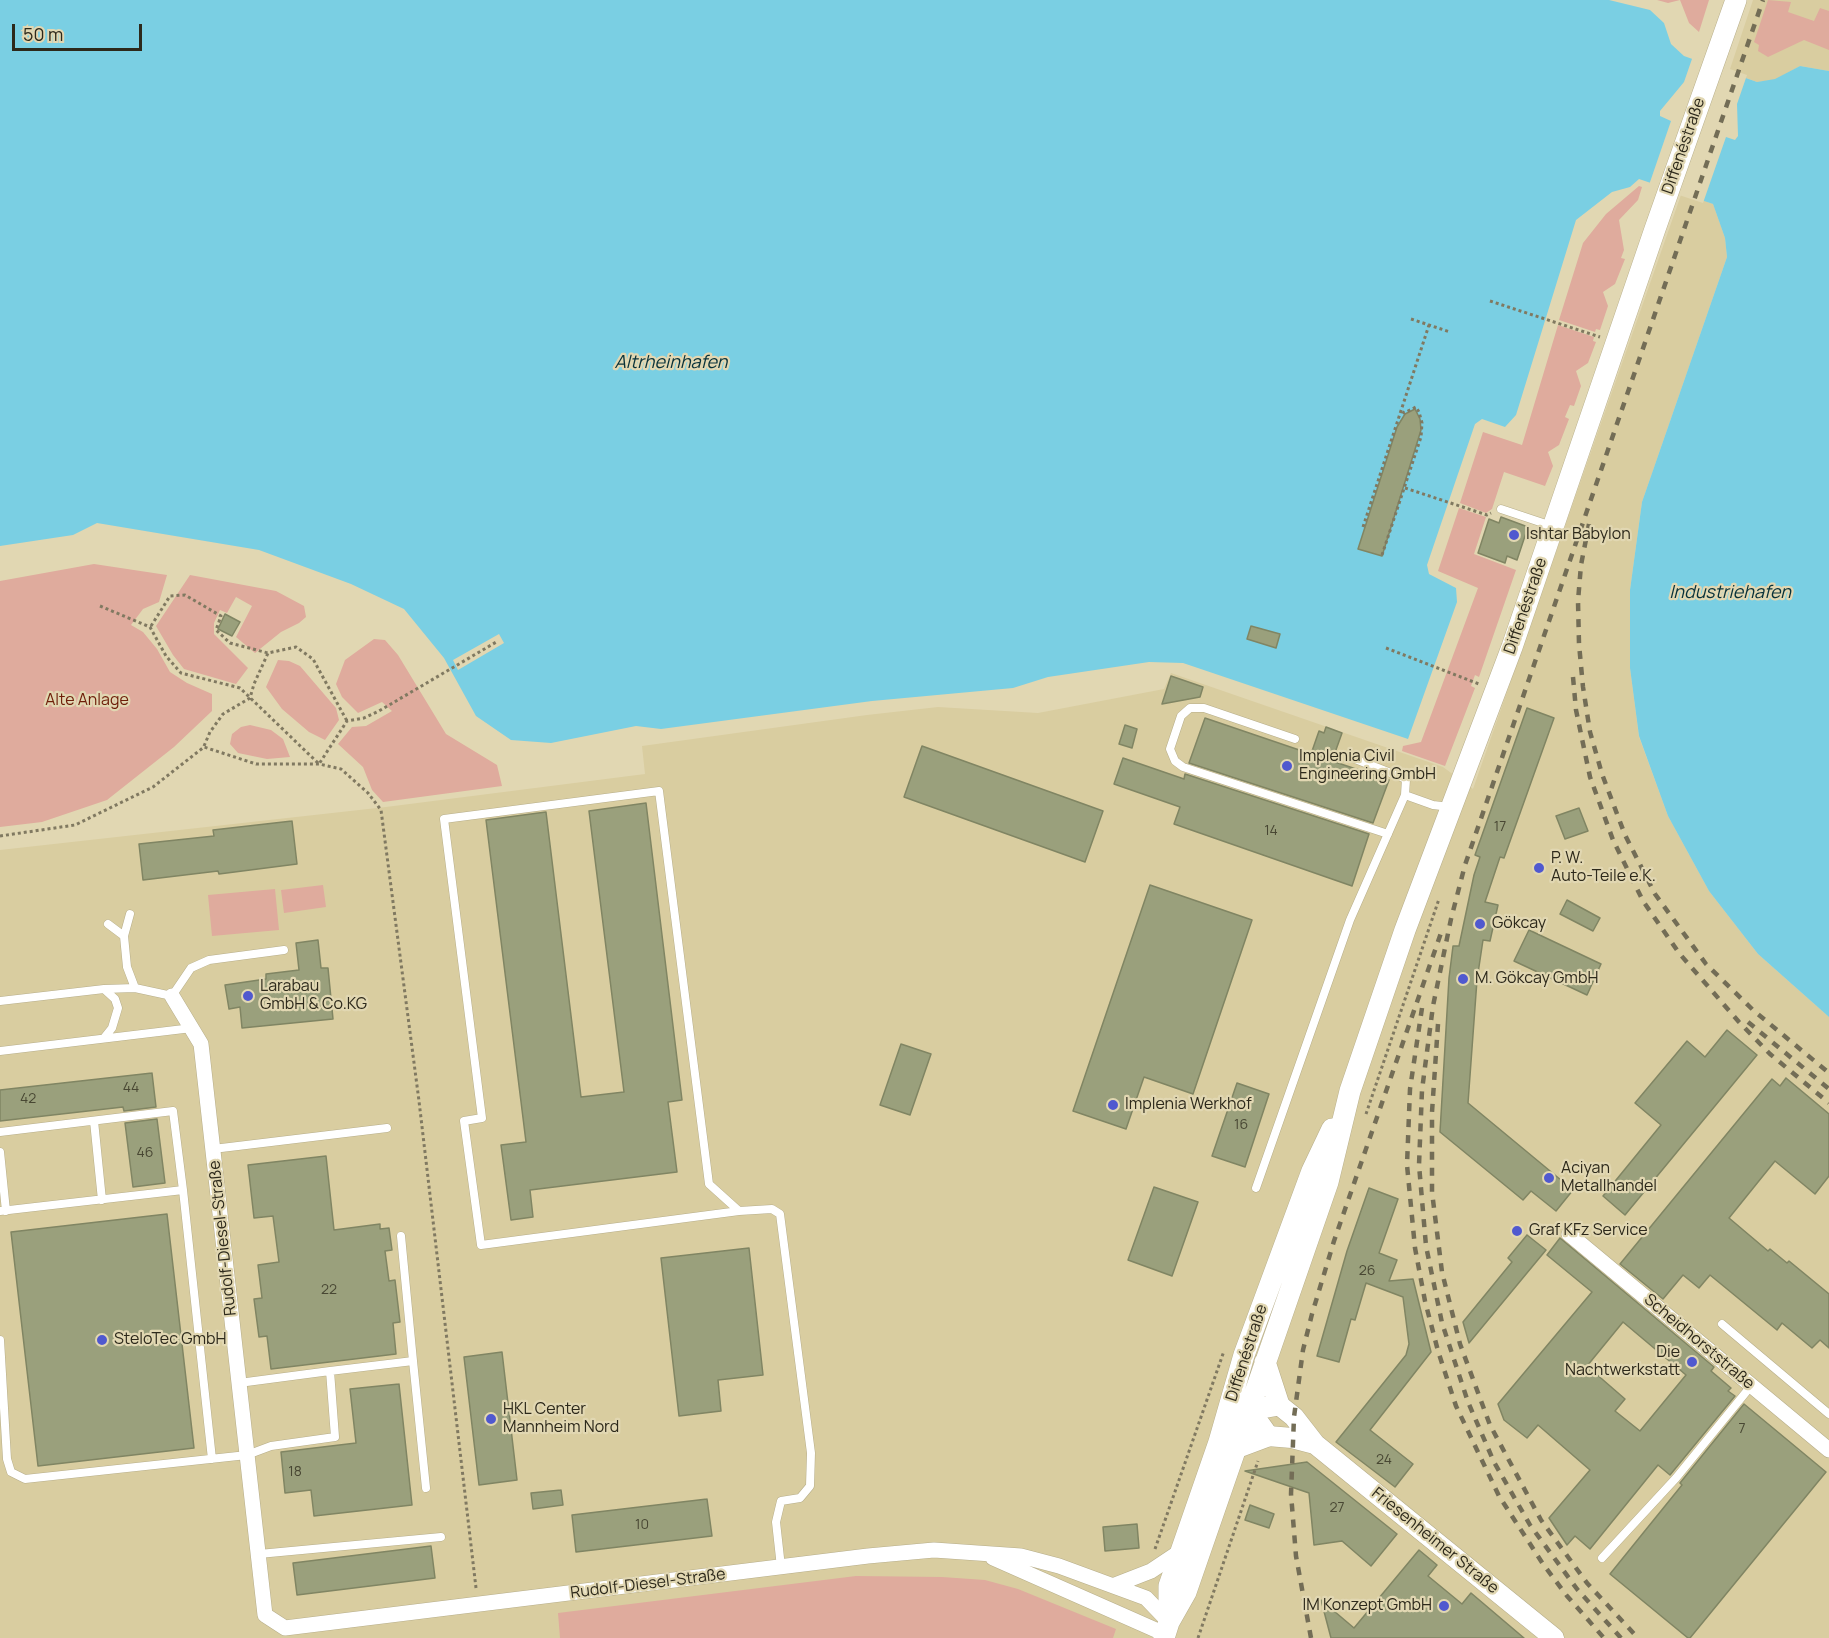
<!DOCTYPE html>
<meta charset="utf-8">
<style>
body{margin:0}
#map{position:relative;width:1829px;height:1638px;overflow:hidden;background:#e1d7b2;font-family:Manrope,sans-serif}
canvas{display:block}
.scale{position:absolute;left:12px;top:24px;width:130px;height:27px;box-sizing:border-box;border:3px solid #2d291b;border-top:0;padding-left:8px;font-size:18px;line-height:21px;white-space:nowrap;color:#2d291b;-webkit-text-stroke:4px #e1d7b2;paint-order:stroke}
</style>
<div id="map">
<canvas width="1829" height="1638"></canvas>
<div class="scale">50 m</div>
</div>
<script>
const c = document.querySelector('canvas').getContext('2d');
c.lineJoin = 'round';
function paint(path, color) {
  c.fillStyle = color;
  c.fill(path, 'evenodd');
}
function poly(rows) {
  const path = new Path2D();
  for (const r of rows) {
    path.moveTo(r[0], r[1]);
    for (let i = 2; i < r.length; i += 2) path.lineTo(r[i], r[i + 1]);
  }
  return path;
}
function strokePath(path, color, width, dash) {
  c.strokeStyle = color;
  c.lineWidth = width;
  c.lineCap = dash ? 'butt' : 'round';
  c.setLineDash(dash || []);
  c.stroke(path);
}
function write(font, color, halo, rows, align = 'center') {
  c.font = font + ' Manrope,sans-serif';
  c.lineWidth = 4.5;
  c.setLineDash([]);
  c.textBaseline = 'middle';
  c.strokeStyle = halo;
  c.fillStyle = color;
  for (const [text, x, y, turn = 0] of rows) {
    c.save();
    c.translate(x, y);
    c.rotate((+turn || 0) * Math.PI / 180);
    c.textAlign = isNaN(turn) ? turn : align;
    if (halo) c.strokeText(text, 0, 0);
    c.fillText(text, 0, 0);
    c.restore();
  }
}
paint(poly([
 [1753,0,1829,0,1829,71,1800,66,1775,80,1757,82,1729,72],
 [1682,192,1713,204,1725,238,1727,257,1642,502,1630,590,1630,668,1639,737,1668,816,1709,891,1758,954,1829,1017,1829,1638,0,1638,0,850,386,807,645,774,642,746,867,715,938,707,1038,713,1164,689,1171,673,1443,767,1473,789]
]), '#d9cda0');
paint(poly([
 [1657,0,1709,0,1699,32,1689,23,1680,0,1668,3],
 [1768,0,1791,2,1788,12,1814,21,1820,8,1829,11,1829,50,1804,40,1768,57,1758,51,1759,45,1754,42],
 [1639,186,1642,187,1638,200,1619,220,1624,250,1621,258,1625,259,1615,284,1603,292,1608,306,1600,330,1596,329,1595,332,1559,320,1583,243,1606,214],
 [1558,325,1594,337,1593,341,1596,342,1588,363,1576,371,1581,386,1574,406,1570,405,1565,417,1569,419,1559,445,1548,452,1553,466,1545,486,1504,472,1492,509,1486,513,1460,503,1483,432,1522,445],
 [1459,508,1486,517,1474,554,1516,570,1479,677,1475,675,1471,686,1475,688,1445,766,1402,751,1403,746,1421,742,1478,588,1438,571],
 [94,564,167,575,159,602,143,609,131,625,143,632,157,649,170,672,187,683,212,694,212,711,174,747,107,800,42,822,0,827,0,581],
 [190,575,276,591,304,606,306,617,299,623,281,632,255,653,236,637,252,606,236,597,227,613,220,610,214,623,214,634,248,668,236,684,184,669,173,655,156,626],
 [374,639,385,640,398,655,446,734,497,765,502,786,383,802,372,790,363,767,338,744,352,727,366,726,392,711,382,702,358,713,342,697,336,684,345,660],
 [278,660,289,661,300,666,336,708,339,720,325,740,309,732,282,709,266,687],
 [250,725,271,730,283,739,290,757,267,759,238,753,230,744,232,734,241,727],
 [323,885,326,907,284,913,281,890],
 [275,889,279,930,212,936,208,895],
 [856,1576,942,1577,985,1580,1018,1589,1116,1629,1113,1638,560,1638,558,1613]
]), '#dfab9d');
paint(poly([
 [0,0,1609,0,1650,10,1664,23,1671,44,1684,56,1757,82,1775,79,1800,66,1829,71,1829,1017,1758,954,1709,891,1668,816,1639,736,1630,668,1630,590,1642,502,1727,257,1725,238,1713,204,1639,179,1630,187,1612,192,1576,220,1516,415,1505,427,1482,419,1475,424,1427,565,1429,574,1456,588,1457,602,1408,739,1183,663,1149,662,1048,677,1013,688,872,701,661,729,636,726,551,743,511,740,476,716,444,658,404,609,351,584,259,550,97,523,73,535,0,546]
]), '#7acfe3');
paint(poly([
 [1693,56,1747,75,1737,104,1738,136,1735,140,1726,137,1703,203,1649,185,1671,121,1660,116,1660,111,1684,82],
 [499,634,504,643,458,670,453,660]
]), '#e1d7b2');
const building = poly([
 [1415,409,1420,419,1421,430,1382,556,1358,549,1397,427,1405,414,1415,409],
 [1501,517,1528,527,1517,560,1507,556,1505,563,1478,553,1489,519,1499,523,1501,517],
 [225,614,240,622,232,636,218,629,225,614],
 [1251,626,1280,634,1276,648,1247,639,1251,626],
 [1171,676,1203,687,1200,697,1162,704,1171,676],
 [1527,708,1554,718,1504,858,1500,857,1485,902,1498,905,1490,941,1483,940,1477,980,1468,1103,1573,1190,1556,1211,1531,1191,1523,1200,1440,1132,1449,978,1453,946,1459,946,1474,875,1480,857,1475,855,1527,708],
 [1205,718,1311,754,1319,731,1324,733,1326,727,1342,733,1332,761,1389,780,1373,823,1189,763,1205,718],
 [1125,725,1137,729,1132,748,1119,744,1125,725],
 [922,746,1103,811,1085,862,904,797,922,746],
 [1123,758,1184,779,1185,774,1369,834,1352,886,1174,824,1180,807,1114,784,1123,758],
 [646,803,682,1100,668,1102,677,1172,530,1190,533,1217,511,1220,501,1145,526,1142,486,820,546,812,581,1097,624,1092,589,811,646,803],
 [1579,808,1588,831,1565,839,1556,816,1579,808],
 [292,821,297,864,219,874,218,871,143,880,139,844,214,836,213,830,292,821],
 [1150,885,1252,920,1193,1094,1144,1077,1126,1129,1073,1111,1150,885],
 [1567,900,1600,918,1593,931,1560,914,1567,900],
 [1529,930,1601,964,1587,995,1514,961,1529,930],
 [318,940,321,968,328,968,333,1019,242,1028,240,1007,229,1009,225,985,266,979,266,974,299,970,296,943,318,940],
 [1727,1030,1757,1055,1625,1215,1603,1196,1661,1125,1635,1103,1687,1041,1705,1057,1727,1030],
 [901,1044,931,1054,910,1115,880,1105,901,1044],
 [152,1073,156,1107,124,1111,123,1107,0,1121,0,1090,152,1073],
 [1786,1078,1829,1114,1829,1176,1815,1194,1775,1161,1729,1218,1768,1251,1770,1249,1787,1263,1789,1261,1829,1294,1829,1348,1820,1340,1812,1348,1782,1323,1777,1330,1710,1275,1699,1288,1683,1275,1663,1299,1620,1264,1772,1079,1780,1086,1786,1078],
 [1237,1083,1269,1094,1245,1167,1212,1156,1237,1083],
 [157,1119,165,1183,133,1187,125,1123,157,1119],
 [326,1156,334,1230,380,1224,380,1229,389,1228,392,1250,385,1251,389,1281,395,1280,400,1322,393,1323,396,1354,271,1369,267,1336,259,1337,254,1299,262,1298,258,1265,279,1262,273,1216,254,1218,248,1165,326,1156],
 [1154,1187,1198,1202,1172,1276,1128,1260,1154,1187],
 [1369,1188,1398,1199,1379,1253,1397,1260,1389,1281,1413,1279,1431,1352,1370,1430,1413,1464,1395,1487,1336,1442,1406,1355,1409,1344,1403,1297,1366,1283,1355,1320,1351,1319,1339,1362,1317,1356,1347,1251,1369,1188],
 [167,1214,194,1448,38,1466,11,1232,167,1214],
 [1527,1235,1546,1250,1469,1343,1463,1322,1512,1262,1508,1258,1527,1235],
 [1560,1238,1714,1367,1711,1371,1731,1388,1728,1391,1735,1396,1670,1475,1658,1465,1590,1549,1575,1536,1567,1545,1549,1518,1590,1470,1538,1425,1527,1438,1504,1420,1498,1404,1592,1292,1547,1255,1560,1238],
 [1623,1322,1686,1375,1640,1431,1615,1411,1625,1399,1587,1366,1623,1322],
 [749,1248,763,1375,718,1380,721,1411,679,1416,661,1258,749,1248],
 [502,1352,517,1480,479,1485,464,1357,502,1352],
 [399,1384,412,1505,314,1516,311,1490,285,1493,281,1452,356,1443,350,1389,399,1384],
 [1744,1404,1826,1472,1690,1638,1688,1638,1610,1574,1682,1485,1680,1483,1744,1404],
 [1307,1462,1397,1534,1371,1566,1342,1541,1314,1545,1309,1493,1245,1471,1307,1462],
 [561,1490,563,1505,533,1509,531,1493,561,1490],
 [707,1499,712,1536,576,1552,572,1515,707,1499],
 [1250,1505,1274,1514,1269,1528,1245,1520,1250,1505],
 [1137,1524,1139,1548,1105,1551,1103,1527,1137,1524],
 [431,1546,435,1578,297,1595,293,1563,431,1546],
 [1419,1550,1437,1565,1428,1576,1462,1604,1471,1593,1524,1638,1331,1638,1321,1600,1354,1628,1419,1550]
]);
paint(building, '#9aa07c');
strokePath(building, '#808563', 1.5);
const service = poly([
 [1501,509,1552,526],
 [1295,739,1204,708,1190,708,1181,716,1170,749,1175,761,1183,767,1388,834],
 [1350,757,1406,779,1405,795,1433,805,1450,807],
 [130,914,124,936,127,967,135,988],
 [108,924,124,936],
 [104,989,135,988,172,996,191,968,209,960,284,950],
 [0,1001,104,989,115,999,118,1008,112,1028,104,1038],
 [0,1051,192,1028],
 [94,1121,102,1200],
 [0,1132,173,1111,183,1190],
 [213,1149,387,1128],
 [0,1152,6,1211],
 [1256,1188,1350,920,1405,795],
 [0,1211,183,1190,212,1459],
 [739,1211,481,1245,464,1121,482,1118,444,819,659,791,709,1184,739,1211,772,1209,780,1214,811,1453,810,1486,800,1498,781,1501,776,1522,781,1567],
 [401,1236,413,1361],
 [1722,1324,1829,1414],
 [0,1340,7,1459,11,1472,25,1479,247,1455,271,1446,335,1437,330,1371,413,1361,426,1488],
 [239,1383,330,1371],
 [259,1554,441,1537],
 [1602,1558,1676,1478,1751,1386]
]);
const minor = poly([
 [172,996,201,1044,265,1615,285,1628,868,1556,934,1550,1021,1556,1059,1566,1146,1598,1169,1622],
 [1569,1234,1829,1450],
 [993,1558,1165,1634],
 [1115,1585,1151,1571,1181,1551]
]);
const tertiary = poly([
 [1279,1405,1294,1417,1315,1444,1554,1638],
 [1268,1436,1292,1438,1315,1444]
]);
const secondary = poly([
 [1239,1412,1279,1405,1265,1362],
 [1236,1448,1268,1436,1243,1401],
 [1169,1621,1169,1586,1219,1442,1244,1355,1312,1171,1332,1129],
 [1164,1638,1169,1622,1186,1592,1328,1182,1350,1091,1405,930,1512,647,1655,229,1736,0]
]);
strokePath(service, '#b7ae8a', 9);
strokePath(minor, '#b7ae8a', 16);
strokePath(tertiary, '#b7ae8a', 21);
strokePath(secondary, '#b7ae8a', 22);
strokePath(poly([
 [1490,301,1600,337],
 [1411,319,1450,332],
 [1405,488,1487,515,1491,513],
 [1363,527,1429,325],
 [1382,555,1421,437,1422,423,1419,412,1416,407,1404,413,1402,411],
 [100,606,150,627,166,656,181,673,240,688,319,764,347,721,364,718,379,711,498,641],
 [151,626,170,596,185,595,221,616,216,630,230,643,268,653],
 [1386,648,1479,684],
 [204,746,210,732,223,714,250,698,254,684,268,653,296,647,313,659,347,721],
 [0,836,75,825,153,787,204,747,256,764,319,764,341,769,368,793,381,810,419,1101,476,1588],
 [1366,1114,1439,899],
 [1155,1549,1224,1351],
 [1198,1638,1258,1461]
]), '#807961', 3, [3, 3]);
strokePath(service, '#fff', 8);
strokePath(minor, '#fff', 15);
strokePath(tertiary, '#fff', 20);
strokePath(secondary, '#fff', 21);
strokePath(poly([
 [1589,524,1581,565,1578,601,1579,644,1583,687,1590,732,1602,774,1625,835,1655,894,1706,964,1753,1010,1829,1073],
 [1573,677,1576,710,1590,777,1613,840,1643,901,1679,953,1739,1022,1770,1054,1829,1103],
 [1422,1008,1410,1089,1407,1165,1415,1248,1425,1301,1438,1351,1456,1406,1499,1496,1543,1564,1567,1596,1604,1638],
 [1748,1022,1829,1089],
 [1438,1024,1432,1112,1432,1192,1442,1272,1460,1344,1490,1425,1541,1520,1587,1583,1638,1638],
 [1311,1638,1296,1556,1291,1494,1294,1417,1303,1350,1312,1314,1334,1241,1441,933],
 [1621,1638,1577,1589,1530,1525,1494,1462,1468,1402,1442,1323,1426,1246,1419,1165,1422,1090,1433,1006,1451,919,1465,865,1763,0]
]), '#736d56', 4.5, [8, 8]);
for (const [x, y, r, color] of [
 [1514,535,6,"#5059cf"],
 [1287,766,6,"#5059cf"],
 [1539,868,6,"#5059cf"],
 [1480,924,6,"#5059cf"],
 [1463,979,6,"#5059cf"],
 [248,996,6,"#5059cf"],
 [1113,1105,6,"#5059cf"],
 [1549,1178,6,"#5059cf"],
 [1517,1231,6,"#5059cf"],
 [102,1340,6,"#5059cf"],
 [1692,1362,6,"#5059cf"],
 [491,1419,6,"#5059cf"],
 [1444,1606,6,"#5059cf"]
]) {
  const dot = new Path2D();
  dot.arc(x, y, r, 0, 2 * Math.PI);
  c.fillStyle = color;
  c.fill(dot);
  strokePath(dot, '#e1d7b2', 2);
}
write('14px', '#484733', null, [
 ["17",1500,827],
 ["14",1271,831],
 ["44",131,1088],
 ["42",28,1099],
 ["16",1241,1125],
 ["46",145,1153],
 ["26",1367,1271],
 ["22",329,1290],
 ["7",1742,1429],
 ["24",1384,1460],
 ["18",295,1472],
 ["27",1337,1508],
 ["10",642,1525]
]);
write('16px', '#2d291b', '#e1d7b2', [
 ["Diffenéstraße",1684,146,-71],
 ["Diffenéstraße",1526,606,-71],
 ["Rudolf-Diesel-Straße",223,1238,-96],
 ["Scheidhorststraße",1699,1342,40],
 ["Diffenéstraße",1247,1353,-72],
 ["Friesenheimer Straße",1435,1541,39],
 ["Rudolf-Diesel-Straße",648,1584,-7]
]);
write('16px', '#2d291b', '#e1d7b2', [
 ["Ishtar Babylon",1526,535],
 ["Implenia Civil",1299,757],
 ["Engineering GmbH",1299,775],
 ["P. W.",1551,859],
 ["Auto-Teile e.K.",1551,877],
 ["Gökcay",1492,924],
 ["M. Gökcay GmbH",1475,979],
 ["Larabau",260,987],
 ["GmbH & Co.KG",260,1005],
 ["Implenia Werkhof",1125,1105],
 ["Aciyan",1561,1169],
 ["Metallhandel",1561,1187],
 ["Graf KFz Service",1529,1231],
 ["SteloTec GmbH",114,1340],
 ["Die",1680,1353,"right"],
 ["Nachtwerkstatt",1680,1371,"right"],
 ["HKL Center",503,1410],
 ["Mannheim Nord",503,1428],
 ["IM Konzept GmbH",1432,1606,"right"]
], 'left');
write('16px', '#6e1e09', '#e1d7b2', [
 ["Alte Anlage",87,701]
]);
write('italic 18px', '#07313a', '#e1d7b2', [
 ["Altrheinhafen",671,363],
 ["Industriehafen",1730,593]
]);
</script>
